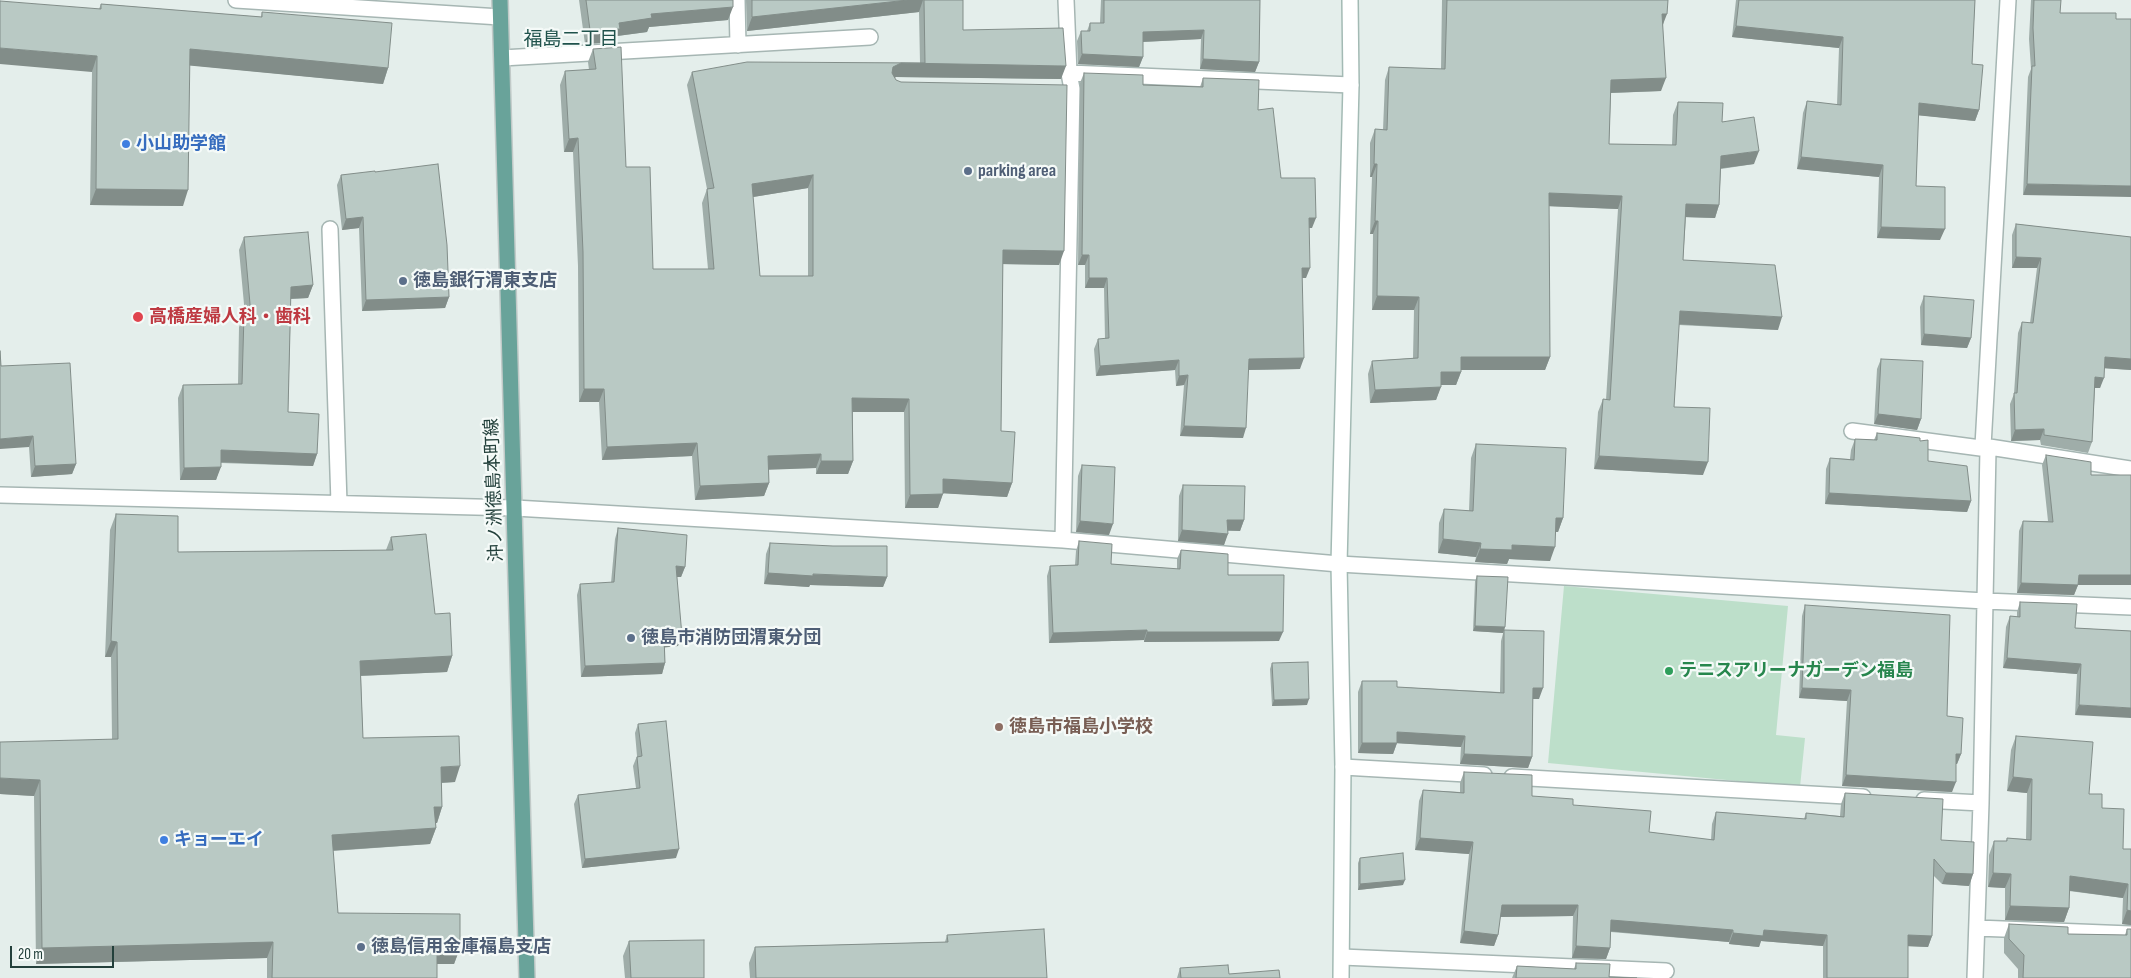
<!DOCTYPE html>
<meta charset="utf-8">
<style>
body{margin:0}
#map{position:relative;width:2131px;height:978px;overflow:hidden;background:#e4eeeb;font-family:"Sofia Sans Condensed",sans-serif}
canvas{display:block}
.scale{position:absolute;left:10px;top:946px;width:104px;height:22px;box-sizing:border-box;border:2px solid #23403b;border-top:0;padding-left:6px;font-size:15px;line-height:18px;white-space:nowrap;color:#23403b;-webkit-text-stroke:4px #f5faf8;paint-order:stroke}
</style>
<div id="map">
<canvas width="2131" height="978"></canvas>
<div class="scale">20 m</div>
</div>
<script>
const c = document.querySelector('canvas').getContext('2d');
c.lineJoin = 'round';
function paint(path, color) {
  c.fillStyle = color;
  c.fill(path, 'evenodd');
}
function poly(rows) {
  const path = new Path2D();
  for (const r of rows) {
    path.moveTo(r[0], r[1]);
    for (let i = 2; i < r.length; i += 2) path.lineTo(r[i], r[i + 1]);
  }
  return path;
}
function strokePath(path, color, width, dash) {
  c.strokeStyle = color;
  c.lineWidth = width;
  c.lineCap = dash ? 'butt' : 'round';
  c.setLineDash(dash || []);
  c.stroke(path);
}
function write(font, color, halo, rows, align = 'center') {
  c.font = font + ' "Sofia Sans Condensed","Noto Sans JP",sans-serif';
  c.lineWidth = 4.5;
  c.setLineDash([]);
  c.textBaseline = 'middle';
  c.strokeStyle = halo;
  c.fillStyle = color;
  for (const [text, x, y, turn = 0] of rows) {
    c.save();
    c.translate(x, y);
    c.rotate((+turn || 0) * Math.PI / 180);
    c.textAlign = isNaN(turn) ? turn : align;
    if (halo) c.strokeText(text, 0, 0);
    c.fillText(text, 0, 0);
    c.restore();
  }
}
paint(poly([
 [1564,586,1788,606,1776,735,1805,738,1800,787,1548,763]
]), '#bddfca');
const street = poly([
 [236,0,500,17],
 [737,0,738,45],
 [502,58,870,37],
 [1069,73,1351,85],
 [330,229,339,503],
 [1852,431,1988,449],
 [1983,446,2131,469],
 [0,495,515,508,1063,540,1339,564,1985,601,2131,607],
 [1063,540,1072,89,1069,73,1066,0],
 [1343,767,1484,775],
 [1512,777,1863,797],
 [1924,800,1981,803],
 [1977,928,2131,934],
 [1342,957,1666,971],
 [1975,978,1981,803,1988,449,1983,446,2008,0]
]);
const secondary = poly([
 [1341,978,1343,767,1339,564,1351,85,1350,0]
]);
const primary = poly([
 [500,0,527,978]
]);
strokePath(street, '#a6b6b3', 18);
strokePath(secondary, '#a3bab4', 18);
strokePath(primary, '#c1cac8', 18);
strokePath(street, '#fff', 15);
strokePath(secondary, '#fff', 15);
strokePath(primary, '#69a39a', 15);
paint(poly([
 [579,0,733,0,728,20,649,27,647,32,617,36,615,42,585,44],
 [746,0,963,0,963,30,1061,79,896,77,894,78,1059,265,1003,264,1001,431,1012,483,1007,497,943,493,938,508,905,508,904,412,853,412,853,461,848,474,816,474,816,468,769,469,769,483,764,496,695,500,692,456,602,460,599,402,579,402,578,266,573,152,564,152,560,85,565,71,589,70,588,62,593,49,626,167,653,269,708,269,702,203,707,189,687,85,692,72,920,63,919,12,747,31],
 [808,188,808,276,760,276,753,197],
 [1101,0,1260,0,1259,62,1255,72,1200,69,1201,39,1143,42,1143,57,1139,67,1078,64,1077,41,1081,31,1087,31,1090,23,1100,23],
 [1442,0,1668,0,1663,25,1661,91,1611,93,1609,144,1672,145,1673,115,1678,102,1722,122,1754,164,1721,169,1719,205,1715,218,1686,217,1683,260,1778,330,1679,325,1674,407,1703,475,1594,469,1598,412,1603,399,1606,400,1618,209,1549,206,1550,357,1545,370,1461,370,1461,372,1456,385,1441,385,1436,400,1370,403,1368,374,1372,361,1413,358,1414,310,1372,310,1373,234,1370,234,1372,177,1370,177,1370,143,1375,129,1383,130,1385,80,1389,67,1441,69],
 [1736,0,1975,0,1972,64,1979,110,1975,121,1918,115,1916,186,1940,240,1877,238,1879,177,1797,169,1803,113,1807,101,1837,105,1839,48,1732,37],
 [2031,0,2061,0,2060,13,2116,19,2023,195,2028,77,2031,69,2029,39],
 [101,4,261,17,262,12,388,68,383,84,189,65,183,206,90,205,92,72,99,9],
 [1084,73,1143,85,1200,87,1203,78,1258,110,1281,178,1312,228,1309,228,1306,278,1302,278,1300,369,1248,370,1243,438,1180,436,1184,385,1176,386,1175,370,1096,376,1094,349,1098,339,1105,339,1104,288,1085,288,1085,265,1078,265,1080,83],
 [375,172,449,297,445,308,362,311,359,228,342,230,337,185,341,175],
 [2016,224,2131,237,2131,370,2104,368,2100,388,2095,388,2092,442,2088,453,2041,445,2040,440,2011,441,2010,404,2014,394,2018,333,2022,322,2030,323,2037,268,2012,268,2012,235],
 [244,237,313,285,308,298,291,299,288,412,317,454,313,466,221,463,216,480,180,480,178,398,183,385,238,384,239,327,244,315,245,315,239,250],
 [1924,296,1971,338,1967,348,1921,345,1920,307],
 [1881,359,1921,419,1917,430,1874,424,1877,369],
 [1,366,76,464,72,474,31,477,29,447],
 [1877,433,1920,441,1928,461,1971,501,1967,512,1825,504,1826,469,1830,458,1850,459,1851,450,1855,439,1874,440],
 [1476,444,1563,518,1558,532,1556,532,1550,561,1509,559,1507,564,1475,562,1476,557,1438,553,1439,523,1444,509,1469,511,1471,458],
 [2046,455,2078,585,2074,595,2017,593,2019,531,2023,521,2048,521,2042,465],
 [1082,465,1109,535,1076,532,1078,476],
 [1183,485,1244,520,1240,531,1228,531,1224,545,1178,541,1179,496],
 [116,514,178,552,386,550,391,537,435,614,452,656,447,672,361,676,363,738,455,782,442,783,442,807,437,823,436,823,436,828,430,844,333,851,338,913,460,948,454,964,437,964,437,978,267,978,267,958,36,964,34,796,0,794,112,739,111,657,105,657,110,530],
 [618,528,685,567,681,577,677,577,678,646,665,647,665,663,662,674,581,677,577,595,580,584,611,583,615,539],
 [1079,541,1111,564,1177,569,1177,559,1181,550,1228,575,1279,641,1144,642,1144,640,1049,643,1047,576,1050,566,1075,565,1076,551],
 [770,543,887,577,883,587,810,585,809,587,764,584,766,554],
 [1477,576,1505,627,1503,633,1473,631,1475,581],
 [2020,602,2075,628,2131,631,2075,715,2077,674,2003,668,2006,627,2010,616,2017,617,2017,612],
 [1805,605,1947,716,1961,754,1957,764,1956,764,1952,792,1842,786,1847,701,1799,698,1802,616],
 [1504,630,1539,699,1533,699,1532,757,1528,768,1460,764,1461,747,1397,743,1393,754,1358,753,1358,692,1362,681,1397,687,1500,692,1501,641],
 [1272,663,1307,705,1272,706,1270,669],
 [638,724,676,858,582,868,574,804,578,795,636,788,633,766,637,756,635,733],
 [2016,736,2089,794,2102,808,2123,849,2131,849,2131,925,2122,924,2123,898,2069,891,2069,908,2064,922,2005,920,2005,888,1988,887,1989,855,1994,841,2006,841,2007,838,2026,839,2027,793,2007,791,2011,750],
 [1464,772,1532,796,1573,805,1649,832,1711,840,1712,824,1716,812,1804,819,1806,813,1840,816,1841,804,1845,793,1941,840,1973,874,1969,886,1942,884,1933,875,1932,936,1928,947,1908,946,1908,978,1823,978,1823,946,1761,941,1759,947,1729,944,1729,942,1611,932,1610,948,1606,959,1572,958,1573,916,1500,917,1498,935,1494,946,1460,943,1469,854,1415,850,1419,801,1423,790,1460,792,1460,783],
 [1360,858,1403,885,1358,890,1358,863],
 [2009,924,2068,934,2125,935,2127,929,2131,978,2018,978,2018,969,2004,953,2004,938],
 [947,935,1047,978,750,978,749,963,755,947,945,942],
 [629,941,704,978,625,978,623,956],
 [1576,963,1609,977,1637,978,1512,978,1517,966,1574,969],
 [1180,968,1229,974,1280,978,1177,978]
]), '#9fada9');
paint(poly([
 [908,0,923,0,919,12,747,31,752,17],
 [733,7,728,20,649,27,647,32,617,36,615,42,585,44,590,30,651,14],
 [1662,14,1667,14,1662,27],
 [1736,26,1843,37,1839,48,1732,37],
 [1204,30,1201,39,1140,42,1143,32],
 [0,48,97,56,92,72,0,64],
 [190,49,388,68,383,84,184,65],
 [1082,54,1143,57,1139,67,1078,64],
 [1203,59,1259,62,1255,72,1200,69],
 [901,63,1066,66,1061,79,896,77,888,81,893,67],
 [1666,78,1661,91,1607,93,1611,80],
 [1919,103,1979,110,1975,121,1915,115],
 [578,138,573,152,564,152,569,139],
 [1759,151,1754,164,1716,169,1721,156],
 [1801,157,1883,165,1879,177,1797,169],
 [1374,164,1377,164,1372,177,1370,177],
 [813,175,808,188,747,198,752,184],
 [2027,184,2131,186,2131,197,2023,195],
 [96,189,188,190,183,206,90,205],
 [1549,193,1622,196,1618,209,1544,206],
 [1686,204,1719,205,1715,218,1682,217],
 [363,217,359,228,342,230,346,219],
 [1309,218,1316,218,1312,228,1305,228],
 [1375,221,1378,221,1373,234,1370,234],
 [1881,227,1945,229,1940,240,1877,238],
 [1003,250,1064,251,1059,265,998,264],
 [1082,255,1089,255,1085,265,1078,265],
 [2016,257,2041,258,2037,268,2012,268],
 [1302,268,1310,268,1306,278,1299,278],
 [1089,278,1107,278,1104,288,1085,288],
 [313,285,308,298,286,299,291,287],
 [1377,296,1419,297,1414,310,1372,310],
 [449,297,445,308,362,311,366,300],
 [1680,311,1782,317,1778,330,1675,324],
 [1924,334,1971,338,1967,348,1921,345],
 [1461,357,1550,357,1545,370,1456,370],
 [2105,357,2131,359,2131,370,2101,368],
 [1304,358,1300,369,1245,370,1249,359],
 [1179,360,1175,370,1096,376,1100,366],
 [1441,372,1461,372,1456,385,1436,385],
 [1188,375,1184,385,1176,386,1179,376],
 [2095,377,2104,378,2100,388,2091,388],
 [1441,387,1436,400,1370,403,1375,390],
 [584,389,604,389,599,402,579,402],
 [852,398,909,399,904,412,848,412],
 [1878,414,1921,419,1917,430,1874,424],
 [1184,426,1246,428,1243,438,1180,436],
 [2044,429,2040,440,2011,441,2015,430],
 [33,436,29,447,0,449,0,439],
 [697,443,692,456,602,460,607,447],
 [221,450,317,454,313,466,216,462],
 [821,454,816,468,763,470,768,456],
 [1599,456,1708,462,1703,475,1594,469],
 [821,461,853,461,848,474,816,474],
 [76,464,72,474,31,477,35,466],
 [221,467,216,480,180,480,184,468],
 [943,479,1012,483,1007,497,938,493],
 [769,483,764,496,695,500,700,486],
 [1829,493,1971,501,1967,512,1825,504],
 [943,494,938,508,905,508,910,495],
 [1556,518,1563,518,1558,532,1551,532],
 [1227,520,1244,520,1240,531,1224,530],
 [1080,521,1113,524,1109,535,1076,532],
 [1182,530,1228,534,1224,545,1178,541],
 [1443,539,1481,543,1476,557,1438,553],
 [1512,545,1555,547,1550,561,1509,559,1507,564,1475,562,1480,549],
 [676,566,685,567,681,577,672,577],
 [768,573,887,577,883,587,810,585,809,587,764,584],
 [2079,575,2131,575,2131,585,2078,585,2074,595,2017,593,2021,583],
 [1475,626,1505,627,1503,633,1473,631],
 [1147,630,1144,640,1049,643,1053,633],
 [1147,632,1283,632,1279,641,1144,642],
 [682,636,678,646,660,648,664,637],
 [111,641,117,642,111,657,105,657],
 [452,656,447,672,355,676,360,661],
 [2007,658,2081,664,2077,674,2003,668],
 [665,663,662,674,581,677,585,666],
 [1533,688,1543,688,1539,699,1529,699],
 [1802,688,1851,690,1847,701,1799,698],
 [1309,699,1307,705,1272,706,1274,700],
 [2079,705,2131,708,2131,718,2075,715],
 [1397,732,1465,736,1461,747,1393,743],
 [1362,743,1397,743,1393,754,1358,753],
 [1464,754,1532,757,1528,768,1460,764],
 [1956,754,1961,754,1957,764,1952,764],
 [460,766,455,782,436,783,441,767],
 [1846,775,1956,782,1952,792,1842,786],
 [2013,777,2032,779,2027,793,2007,791],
 [0,778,40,780,34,796,0,794],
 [434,807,442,807,437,823,428,823],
 [436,828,430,844,326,851,332,835],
 [1420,838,1473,842,1469,854,1415,850],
 [679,849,676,858,582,868,585,859],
 [1946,873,1973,874,1969,886,1942,884],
 [1993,873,2011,874,2005,888,1988,887],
 [2070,876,2128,884,2123,898,2065,890],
 [1405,880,1403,885,1358,890,1360,884],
 [1502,905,1578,905,1573,916,1497,917],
 [2010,906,2069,908,2064,922,2005,920],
 [2127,910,2131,911,2131,925,2122,924],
 [1611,920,1733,930,1729,942,1607,931],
 [1764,930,1827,935,1823,946,1761,941,1759,947,1729,944,1733,933],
 [1464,931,1498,935,1494,946,1460,943],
 [1908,935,1932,936,1928,947,1904,946],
 [273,942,267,958,36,964,42,948],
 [1576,946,1610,948,1606,959,1572,958],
 [437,948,460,948,454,964,431,964]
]), '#828d89');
const building = poly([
 [586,0,733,0,733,7,651,14,652,18,619,23,620,29,590,30,586,0],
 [752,0,908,0,752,17,752,0],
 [924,0,963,0,963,30,1063,28,1066,66,901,63,893,67,892,73,896,80,901,82,1067,85,1064,251,1003,250,1001,431,1015,432,1012,483,943,479,943,494,910,495,909,399,852,398,853,461,821,461,821,454,768,456,769,483,700,486,697,443,607,447,604,389,584,389,583,252,578,138,569,139,565,71,596,69,593,49,621,47,626,167,650,167,653,269,714,269,707,189,714,188,692,72,747,62,925,63,924,0],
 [813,175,813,276,760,276,752,184,813,175],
 [1104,0,1260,0,1259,62,1203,59,1204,30,1143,32,1143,57,1082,54,1081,31,1090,31,1090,23,1104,23,1104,0],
 [1447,0,1668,0,1667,14,1662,14,1666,78,1611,80,1609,144,1676,145,1678,102,1723,103,1722,122,1754,117,1759,151,1721,156,1719,205,1686,204,1683,260,1775,265,1782,317,1680,311,1674,407,1710,408,1708,462,1599,456,1603,399,1610,400,1622,196,1549,193,1550,357,1461,357,1461,372,1441,372,1441,387,1375,390,1372,361,1418,358,1419,297,1377,296,1378,221,1375,221,1377,164,1374,164,1375,129,1387,130,1389,67,1445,69,1447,0],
 [1739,0,1975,0,1972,64,1983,65,1979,110,1919,103,1916,186,1945,187,1945,229,1881,227,1883,165,1801,157,1807,101,1841,105,1843,37,1736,26,1739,0],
 [2034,0,2061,0,2060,13,2116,13,2116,19,2131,19,2131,186,2027,184,2032,66,2035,66,2033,28,2034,0],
 [0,1,101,9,101,4,262,17,262,12,392,23,388,68,190,49,188,190,96,189,97,56,0,48,0,1],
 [1084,73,1143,75,1143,85,1203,87,1203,78,1259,80,1258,110,1273,108,1281,178,1315,178,1316,218,1309,218,1310,268,1302,268,1304,358,1249,359,1246,428,1184,426,1188,375,1179,376,1179,360,1100,366,1098,339,1109,338,1107,278,1089,278,1089,255,1082,255,1084,73],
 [438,164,447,245,449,297,366,300,363,217,346,219,341,175,375,171,375,172,438,164],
 [2016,224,2131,237,2131,359,2105,357,2104,378,2095,377,2092,442,2044,435,2044,429,2015,430,2014,393,2017,393,2022,322,2033,323,2041,258,2016,257,2016,224],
 [308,232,313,285,291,287,288,412,319,414,317,454,221,450,221,467,184,468,183,385,242,384,244,315,251,315,244,237,308,232],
 [1924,296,1974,300,1971,338,1924,334,1924,296],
 [0,351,1,366,70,363,76,464,35,466,33,436,0,439,0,351],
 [1881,359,1923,361,1921,419,1878,414,1881,359],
 [1877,433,1920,438,1920,441,1928,440,1928,461,1967,466,1971,501,1829,493,1830,458,1854,460,1855,439,1877,440,1877,433],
 [1476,444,1566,448,1563,518,1556,518,1555,547,1512,545,1512,550,1480,549,1481,543,1443,539,1444,509,1473,511,1476,444],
 [2046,455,2091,462,2091,475,2131,475,2131,575,2079,575,2078,585,2021,583,2023,521,2053,522,2046,455],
 [1082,465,1115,467,1113,524,1080,521,1082,465],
 [1183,485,1245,486,1244,520,1227,520,1228,534,1182,530,1183,485],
 [116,514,178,516,178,552,393,550,391,537,426,534,435,614,450,613,452,656,360,661,363,738,459,736,460,766,441,767,442,807,434,807,436,828,332,835,338,913,460,914,460,948,437,948,437,978,272,978,273,942,42,948,40,780,0,778,0,742,118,739,117,642,111,641,116,514],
 [618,528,687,535,685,567,676,566,682,636,664,637,665,663,585,666,580,584,614,582,618,528],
 [1079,541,1112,544,1111,564,1180,569,1181,550,1228,554,1228,575,1284,575,1283,632,1147,632,1147,630,1053,633,1050,566,1078,565,1079,541],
 [770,543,833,546,887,546,887,577,813,574,813,576,768,573,770,543],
 [1477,576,1508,577,1505,627,1475,626,1477,576],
 [2020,602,2077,604,2075,628,2131,631,2131,708,2079,705,2081,664,2007,658,2010,616,2020,617,2020,602],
 [1805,605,1950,615,1947,716,1963,718,1961,754,1956,754,1956,782,1846,775,1851,690,1802,688,1805,605],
 [1504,630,1544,631,1543,688,1533,688,1532,757,1464,754,1465,736,1397,732,1397,743,1362,743,1362,681,1397,681,1397,687,1504,693,1504,630],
 [1308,662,1309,699,1274,700,1272,663,1308,662],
 [666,721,679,849,585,859,578,795,640,788,637,757,642,756,638,724,666,721],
 [2016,736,2093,742,2089,794,2102,794,2102,808,2124,809,2123,849,2131,849,2131,911,2127,910,2128,884,2070,876,2069,908,2010,906,2011,874,1993,873,1994,841,2007,841,2007,838,2031,840,2032,779,2013,777,2016,736],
 [1464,772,1532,775,1532,796,1573,799,1573,805,1651,811,1649,832,1714,840,1716,812,1806,819,1806,813,1844,817,1845,793,1943,799,1941,840,1974,842,1973,874,1946,873,1934,859,1932,936,1908,935,1908,978,1827,978,1827,935,1764,930,1763,936,1733,933,1733,930,1611,920,1610,948,1576,946,1578,905,1502,905,1498,935,1464,931,1473,842,1420,838,1423,790,1464,793,1464,772],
 [1403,853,1405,880,1360,884,1360,858,1403,853],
 [2009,924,2068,927,2068,934,2127,935,2127,929,2131,929,2131,978,2023,978,2024,955,2009,939,2009,924],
 [1044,929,1047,978,756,978,755,947,948,942,947,935,1044,929],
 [704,940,704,978,631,978,629,941,704,940],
 [1576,963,1610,964,1609,977,1637,978,1516,978,1517,966,1576,969,1576,963],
 [1228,965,1229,974,1279,970,1280,978,1181,978,1180,968,1228,965]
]);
paint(building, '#b9c9c4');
strokePath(building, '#828d89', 1);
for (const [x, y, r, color] of [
 [126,144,5,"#3f7fe0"],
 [968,171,5,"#5c6f8a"],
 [403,281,5,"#5c6f8a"],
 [138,317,6,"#e0444e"],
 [631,638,5,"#5c6f8a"],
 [1669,671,5,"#2e9e5b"],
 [999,727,5,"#8d6e63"],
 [164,840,5,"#3f7fe0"],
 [361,947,5,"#5c6f8a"]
]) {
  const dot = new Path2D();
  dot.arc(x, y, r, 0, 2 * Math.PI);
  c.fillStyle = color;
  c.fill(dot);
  strokePath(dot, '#f5faf8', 2);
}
write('bold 18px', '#366cbe', '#f5faf8', [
 ["小山助学館",136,144],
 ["キョーエイ",174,840]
], 'left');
write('bold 18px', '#4e5e75', '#f5faf8', [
 ["parking area",978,171],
 ["徳島銀行渭東支店",413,281],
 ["徳島市消防団渭東分団",641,638],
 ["徳島信用金庫福島支店",371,947]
], 'left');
write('bold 18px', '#be3a42', '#f5faf8', [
 ["高橋産婦人科・歯科",149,317]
], 'left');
write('18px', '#23403b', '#f5faf8', [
 ["沖ノ洲徳島本町線",495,490,-92]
]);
write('bold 18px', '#27864d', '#f5faf8', [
 ["テニスアリーナガーデン福島",1679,671]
], 'left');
write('bold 18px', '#785e54', '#f5faf8', [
 ["徳島市福島小学校",1009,727]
], 'left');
write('19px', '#1f524b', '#f5faf8', [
 ["福島二丁目",571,40]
]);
</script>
